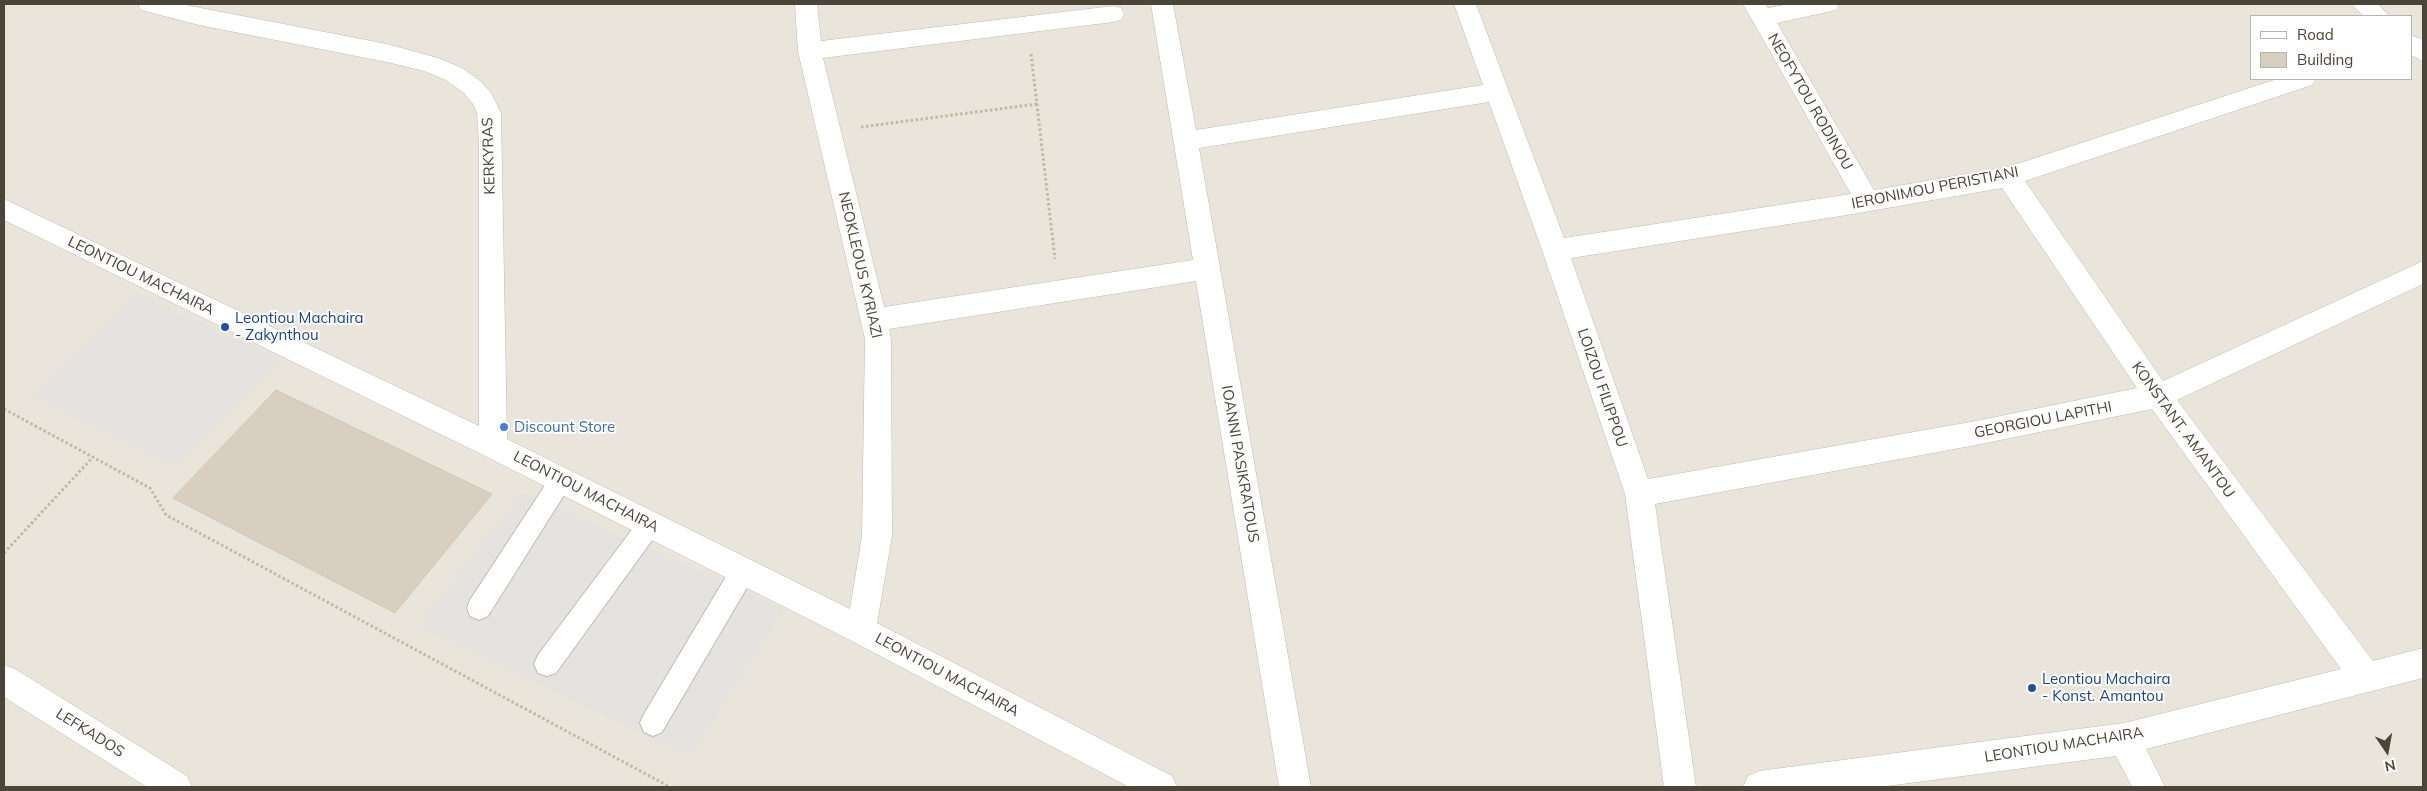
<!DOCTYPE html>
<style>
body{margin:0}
#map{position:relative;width:2427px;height:791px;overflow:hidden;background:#f6f3ec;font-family:Mulish,sans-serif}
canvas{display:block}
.frame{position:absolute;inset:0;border:5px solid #4b4439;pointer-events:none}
.legend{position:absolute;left:2250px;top:15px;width:162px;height:65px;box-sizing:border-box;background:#fff;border:1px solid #b7b4b0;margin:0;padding:6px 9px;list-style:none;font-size:15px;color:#4b4439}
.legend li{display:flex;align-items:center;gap:10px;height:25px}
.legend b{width:25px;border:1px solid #b7b4b0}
.north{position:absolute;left:2362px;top:726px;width:50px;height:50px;-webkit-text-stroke:4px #fff;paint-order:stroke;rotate:168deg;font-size:14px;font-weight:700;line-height:20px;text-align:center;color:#4b4439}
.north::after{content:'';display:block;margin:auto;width:18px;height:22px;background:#4b4439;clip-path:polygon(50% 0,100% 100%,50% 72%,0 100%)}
</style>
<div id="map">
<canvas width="2427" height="791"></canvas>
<div class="frame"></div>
<ul class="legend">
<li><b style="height:6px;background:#fff"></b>Road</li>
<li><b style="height:14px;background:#d8cfc1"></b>Building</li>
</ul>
<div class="north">N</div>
</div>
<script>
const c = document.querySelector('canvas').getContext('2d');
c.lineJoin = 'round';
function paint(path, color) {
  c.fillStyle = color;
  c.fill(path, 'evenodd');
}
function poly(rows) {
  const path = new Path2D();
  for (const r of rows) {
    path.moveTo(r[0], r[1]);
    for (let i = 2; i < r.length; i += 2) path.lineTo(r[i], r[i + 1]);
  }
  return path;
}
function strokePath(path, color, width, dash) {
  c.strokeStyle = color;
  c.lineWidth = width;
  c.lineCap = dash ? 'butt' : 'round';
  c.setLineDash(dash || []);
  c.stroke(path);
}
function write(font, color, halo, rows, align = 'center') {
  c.font = font + ' Mulish,sans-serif';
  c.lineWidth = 4;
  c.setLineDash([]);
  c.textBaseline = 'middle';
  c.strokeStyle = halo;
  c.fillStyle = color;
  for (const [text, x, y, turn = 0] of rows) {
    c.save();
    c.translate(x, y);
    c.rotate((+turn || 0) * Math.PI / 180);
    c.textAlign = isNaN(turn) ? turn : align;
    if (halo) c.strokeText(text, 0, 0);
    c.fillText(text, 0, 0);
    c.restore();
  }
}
paint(poly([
 [4,4,2423,4,2423,787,4,787],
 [2251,16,2411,16,2411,79,2251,79]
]), '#eae5da');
paint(poly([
 [138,293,280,359,175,468,30,396],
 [522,492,784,609,690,757,417,626]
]), '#e5e3e0');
const building = poly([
 [276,390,492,494,395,613,173,498,276,390]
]);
paint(building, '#d8cfc1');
strokePath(building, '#d3c7b4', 1);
const service = poly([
 [561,470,569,473,573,480,569,487,488,616,479,620,470,616,467,608,470,600,553,473,561,470],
 [650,513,658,516,662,524,658,532,556,673,547,676,538,673,534,664,538,655,642,516,650,513],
 [743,560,752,563,755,571,752,579,662,732,653,736,644,732,640,723,644,714,734,563,743,560]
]);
const minor = poly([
 [138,4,180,4,387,44,438,58,462,68,480,81,491,93,501,113,507,439,850,609,862,536,865,339,798,51,795,4,817,4,821,41,1113,6,1121,8,1124,14,1121,20,1113,22,823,58,884,307,1193,260,1151,4,1173,4,1196,130,1483,85,1454,4,1476,4,1564,238,1851,194,1743,4,1765,4,1768,8,1790,4,1839,4,1836,10,1777,23,1874,190,2008,167,2277,79,2316,79,2312,85,2025,181,2163,381,2423,261,2423,284,2177,400,2373,661,2423,648,2423,678,2146,749,2165,787,2132,787,2116,756,1879,787,1743,787,1748,776,1759,771,2124,723,2341,669,2152,409,1976,445,1655,504,1696,787,1664,787,1625,494,1542,250,1489,102,1199,148,1311,787,1279,787,1196,281,889,329,891,339,892,536,877,623,1172,776,1177,787,1129,787,850,640,483,455,4,220,4,199,479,426,479,144,477,113,473,104,464,93,446,80,424,71,387,62,199,25,141,10,138,4],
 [2002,188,2137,388,1976,421,1648,479,1571,258,1847,215,2002,188],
 [2352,4,2378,4,2389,16,2363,16,2352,4],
 [2411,35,2423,40,2423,61,2411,55,2411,35],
 [4,665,15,669,187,776,192,787,147,787,4,697,4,665]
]);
strokePath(service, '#c2bbae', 2);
strokePath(minor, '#c2bbae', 1);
strokePath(poly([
 [1031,54,1055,259],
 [861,127,1037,104],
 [4,409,150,488,166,515,670,787],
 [4,553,93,457]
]), '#c4b79f', 3, [2.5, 2.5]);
paint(service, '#fff');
paint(minor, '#fff');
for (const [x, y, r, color] of [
 [225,327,5,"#1a4fb4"],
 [504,427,5,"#3f7fe0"],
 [2032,688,5,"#1a4fb4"]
]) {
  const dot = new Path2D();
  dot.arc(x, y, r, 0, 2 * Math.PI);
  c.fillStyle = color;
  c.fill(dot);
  strokePath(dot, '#fff', 2);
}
write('15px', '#4b4439', '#fff', [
 ["NEOFYTOU RODINOU",1810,102,60],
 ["KERKYRAS",489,156,-92],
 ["IERONIMOU PERISTIANI",1935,188,-11],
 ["NEOKLEOUS KYRIAZI",860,265,77],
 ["LEONTIOU MACHAIRA",141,276,26],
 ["LOIZOU FILIPPOU",1602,388,71],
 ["GEORGIOU LAPITHI",2043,420,-11],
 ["KONSTANT. AMANTOU",2183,430,54],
 ["IOANNI PASIKRATOUS",1240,464,80],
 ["LEONTIOU MACHAIRA",586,492,27],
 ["LEONTIOU MACHAIRA",947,675,28],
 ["LEFKADOS",90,733,32],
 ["LEONTIOU MACHAIRA",2064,745,-9]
]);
write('15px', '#164399', '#fff', [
 ["Leontiou Machaira",235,318],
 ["- Zakynthou",235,335],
 ["Leontiou Machaira",2042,679],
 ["- Konst. Amantou",2042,696]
], 'left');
write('15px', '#366cbe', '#fff', [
 ["Discount Store",514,427]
], 'left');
</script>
